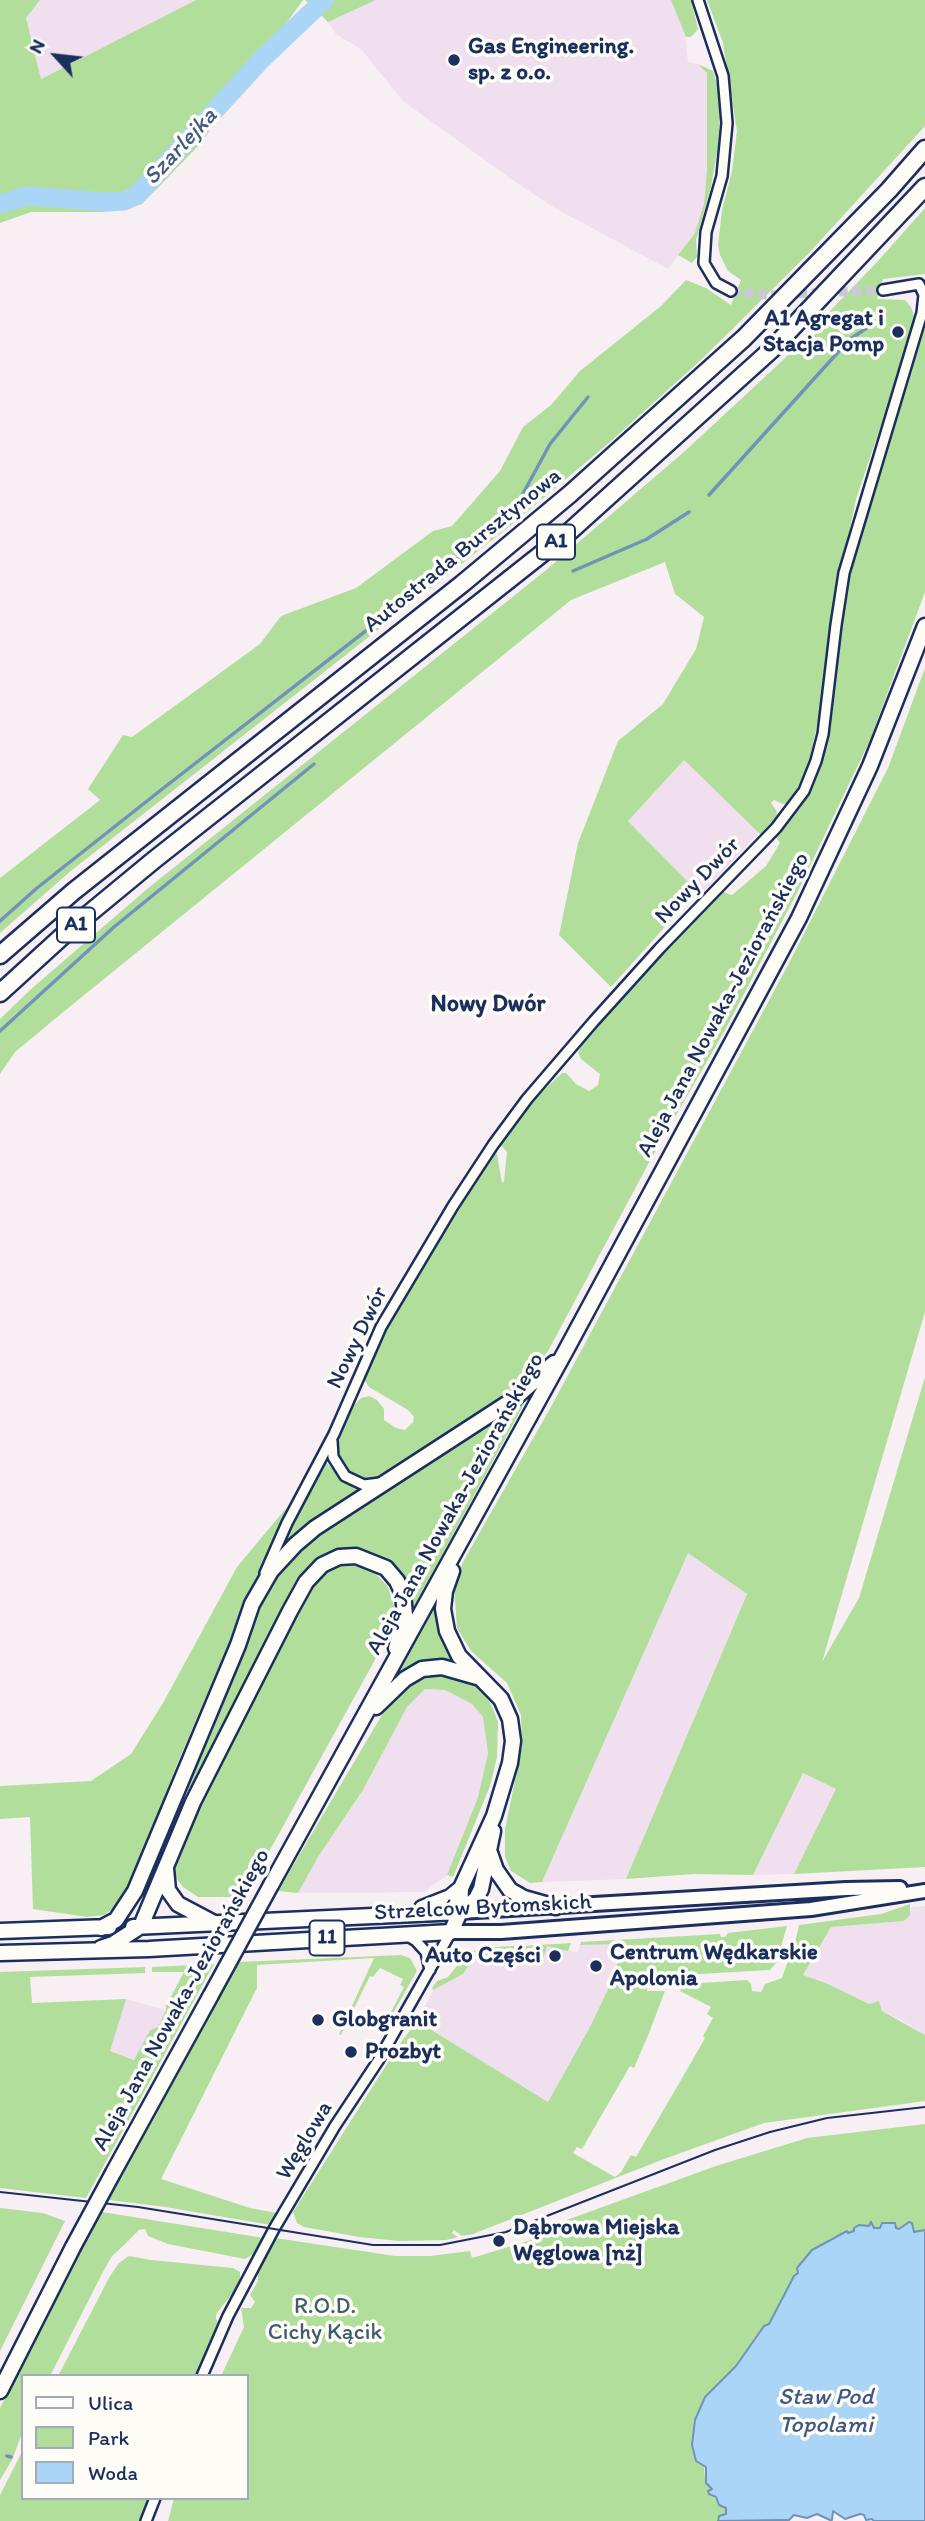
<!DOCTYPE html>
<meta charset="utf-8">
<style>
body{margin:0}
#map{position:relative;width:925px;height:2521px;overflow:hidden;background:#f7eff3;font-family:Itim,sans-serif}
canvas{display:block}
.legend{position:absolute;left:21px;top:2374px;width:228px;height:126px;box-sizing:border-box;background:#fdfcf7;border:2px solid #a3aaba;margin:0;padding:9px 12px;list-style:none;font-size:21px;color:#1b2f5e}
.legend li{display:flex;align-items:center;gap:14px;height:35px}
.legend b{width:35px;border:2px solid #a3aaba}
.north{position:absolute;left:21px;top:21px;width:70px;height:70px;-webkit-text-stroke:5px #fdfcf7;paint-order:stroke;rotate:297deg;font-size:19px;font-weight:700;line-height:28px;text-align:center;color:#1b2f5e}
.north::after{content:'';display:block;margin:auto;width:24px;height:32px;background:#1b2f5e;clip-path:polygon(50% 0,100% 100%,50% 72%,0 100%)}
</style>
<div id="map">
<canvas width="925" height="2521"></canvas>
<ul class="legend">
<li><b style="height:9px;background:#fdfcf7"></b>Ulica</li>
<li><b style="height:19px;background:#b2de9c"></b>Park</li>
<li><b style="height:19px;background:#abd5f6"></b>Woda</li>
</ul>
<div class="north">N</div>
</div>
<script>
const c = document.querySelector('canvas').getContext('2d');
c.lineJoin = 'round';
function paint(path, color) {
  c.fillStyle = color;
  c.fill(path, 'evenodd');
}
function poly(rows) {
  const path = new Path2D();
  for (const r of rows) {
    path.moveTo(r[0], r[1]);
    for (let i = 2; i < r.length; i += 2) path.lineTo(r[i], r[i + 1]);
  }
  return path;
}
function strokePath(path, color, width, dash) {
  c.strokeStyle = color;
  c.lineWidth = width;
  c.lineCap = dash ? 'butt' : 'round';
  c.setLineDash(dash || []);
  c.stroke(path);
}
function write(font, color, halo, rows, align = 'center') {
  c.font = font + ' Itim,sans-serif';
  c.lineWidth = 7;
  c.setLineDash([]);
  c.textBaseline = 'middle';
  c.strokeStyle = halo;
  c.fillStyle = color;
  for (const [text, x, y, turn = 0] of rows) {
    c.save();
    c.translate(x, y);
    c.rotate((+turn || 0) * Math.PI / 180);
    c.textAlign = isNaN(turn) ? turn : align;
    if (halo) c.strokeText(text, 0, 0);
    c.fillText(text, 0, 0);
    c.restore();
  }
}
paint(poly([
 [40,0,196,0,41,79,26,18],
 [376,0,671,0,685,31,688,62,698,64,707,72,707,170,704,204,695,233,668,269,553,207,514,181,403,101,361,49,336,34,328,22],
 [684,760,759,833,703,892,697,891,628,821],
 [688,1552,747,1594,626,1879,542,1882],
 [425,1689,445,1690,472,1704,483,1717,488,1753,478,1797,447,1875,424,1892,298,1893,318,1857,363,1790,407,1707],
 [803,1773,836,1789,794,1874,753,1875],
 [925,1906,925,2035,903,2021,828,1984,802,1976,831,1927,904,1921,910,1915,911,1907],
 [624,1943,610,1985,591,2025,548,2102,417,2021,435,1987,463,1974,474,1958,547,1945,577,1953,580,1945],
 [126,1999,166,2010,158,2027,150,2030,135,2060,109,2051]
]), '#f0dfef');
paint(poly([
 [0,0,40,0,26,18,41,79,196,0,303,0,201,143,142,204,103,212,31,212,0,223],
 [305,0,376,0,328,22],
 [671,0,691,0,698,29,691,37,686,37],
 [707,0,925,0,925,126,809,253,702,359,610,442,510,526,72,870,0,933,0,878,100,800,88,789,123,735,132,737,260,644,281,616,356,588,433,531,452,526,500,471,523,427,551,405,580,371,661,306,686,280,706,288,731,305,741,280,728,271,720,255,718,245,722,210,732,171,737,131,723,43],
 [698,64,713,71,718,88,720,114,718,147,711,187,696,240,697,257,692,263,678,255,695,233,704,204,707,170,707,73],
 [925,208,925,274,883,279,877,299,905,300,911,307,916,322,856,499,831,619,819,715,808,768,789,803,783,804,774,800,771,803,776,810,778,817,762,836,684,760,628,821,697,891,611,987,559,935,578,843,618,741,663,704,696,649,704,617,675,594,665,562,571,600,67,1009,15,1052,0,1074,0,1019,30,990,147,889,545,571,685,451,782,361,879,260],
 [925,326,925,592,870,740,798,891,725,1030,651,1159,548,1351,535,1368,495,1401,382,1478,366,1481,348,1474,337,1456,337,1443,351,1408,361,1398,369,1396,377,1400,384,1409,384,1420,396,1428,405,1430,413,1422,414,1417,408,1410,369,1387,365,1381,366,1373,386,1330,418,1273,495,1152,497,1154,502,1183,504,1181,507,1152,500,1144,531,1102,562,1073,566,1073,576,1084,589,1091,598,1085,600,1074,581,1059,578,1053,581,1046,635,984,708,906,723,892,732,895,766,866,780,843,775,836,800,807,813,785,827,735,844,598,849,574],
 [925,668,925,1312,822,1662,859,1598,925,1377,925,1867,794,1874,836,1789,803,1773,753,1875,694,1874,626,1879,747,1594,688,1553,542,1882,530,1883,511,1871,505,1857,505,1829,522,1747,521,1715,507,1683,471,1651,457,1628,454,1585,464,1560,552,1405,788,965,888,768],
 [522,1401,524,1404,413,1608,409,1592,388,1562,380,1557,356,1551,324,1559,192,1793,184,1789,267,1592,288,1562,332,1526],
 [326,1462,343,1480,361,1488,296,1533,281,1547,323,1464],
 [287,1507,178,1762,129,1886,127,1886,117,1906,104,1915,87,1917,33,1909,30,1817,0,1819,0,1786,91,1781,131,1754,163,1703,237,1567],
 [358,1565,374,1572,388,1587,394,1606,392,1629,244,1897,198,1897,183,1887,173,1874,175,1857,307,1593,321,1575,340,1566],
 [437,1594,437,1620,446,1644,460,1665,439,1661,414,1664,392,1677],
 [439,1672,462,1678,479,1688,491,1704,498,1722,497,1757,490,1786,453,1877,447,1875,478,1797,488,1753,483,1717,472,1704,445,1690,425,1689,407,1707,363,1790,318,1857,298,1893,278,1891,396,1691,418,1675],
 [910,1904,910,1915,904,1921,831,1927,803,1975,828,1984,869,2004,879,2001,882,2011,925,2035,925,2101,764,2123,664,2159,473,2234,462,2236,454,2230,452,2233,458,2237,446,2240,399,2241,359,2237,304,2227,297,2223,293,2212,399,2045,417,2021,548,2102,591,2025,610,1985,624,1944,580,1945,581,1942,720,1934,721,1937,725,1937,728,1933,787,1926,776,1963,770,1970,681,1975,674,1978,646,1977,647,1991,665,1991,649,2033,634,2068,630,2066,582,2149,577,2147,573,2153,615,2177,621,2172,631,2155,636,2157,692,2061,705,2038,703,2036,713,2018,707,2014,711,2007,680,1991,685,1984,747,1980,751,1984,752,1991,761,1992,765,1984,782,1978,796,1938,799,1925,881,1914],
 [571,1943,568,1951,547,1946,540,1967,523,1950,474,1958,463,1974,433,1990,432,1988,437,1981,448,1977,464,1957,480,1948,514,1946,515,1949,522,1949,523,1946],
 [401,1955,410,1958,417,1971,392,2015,390,2014,404,1987,400,1985,403,1979,380,1968,373,1977,370,1976,341,2035,339,2034,374,1958,257,1965,257,1988,161,2179,250,2208,277,2213,271,2225,165,2207,109,2200,137,2143,239,1962],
 [214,1964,86,2198,0,2188,0,1972,145,1967,145,1973,30,1977,32,2003,126,1999,110,2051,134,2060,150,2030,158,2027,166,2010,166,2006,184,1972,152,1972,152,1967],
 [925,2124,925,2230,914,2232,912,2224,906,2223,899,2229,896,2228,894,2223,882,2223,880,2228,859,2225,854,2231,835,2236,812,2250,800,2263,797,2273,769,2324,738,2364,705,2398,695,2420,692,2445,694,2457,706,2467,704,2468,705,2479,712,2489,709,2494,727,2508,725,2515,717,2518,718,2521,168,2521,174,2498,247,2498,247,2376,221,2376,244,2327,241,2308,251,2308,255,2302,250,2295,258,2281,258,2271,275,2238,395,2256,430,2256,470,2251,472,2258,541,2237,539,2230,716,2166,807,2138],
 [0,2208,43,2213,65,2221,0,2351],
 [102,2212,264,2238,255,2253,245,2259,168,2244,148,2236,145,2229,139,2230,122,2247,112,2256,103,2272,50,2376,23,2376,23,2431,12,2460,0,2480,0,2408,64,2279],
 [129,2256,151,2260,233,2268,240,2272,240,2279,236,2289,216,2314,216,2319,219,2323,197,2376,58,2376,110,2276,119,2263],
 [23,2450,23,2498,150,2498,141,2521,0,2521,0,2495]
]), '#b2de9c');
const water = poly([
 [871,2222,874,2228,880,2228,882,2223,895,2223,896,2228,899,2229,909,2222,912,2223,914,2232,925,2230,925,2521,874,2521,872,2519,866,2520,864,2515,860,2514,845,2519,833,2511,832,2520,830,2520,817,2514,807,2518,794,2515,789,2520,782,2520,718,2521,719,2516,726,2514,726,2508,719,2505,716,2497,709,2494,708,2491,712,2489,706,2483,706,2467,696,2461,692,2445,695,2420,705,2397,736,2366,764,2326,769,2324,794,2276,798,2273,797,2268,812,2250,847,2231,848,2233,854,2231,854,2228,859,2225,869,2226,871,2222]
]);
paint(water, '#abd5f6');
strokePath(water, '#7193b9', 2);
strokePath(poly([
 [709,495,850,339,873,324],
 [573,571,647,539,689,512],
 [0,921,37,888,161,790,475,546,519,501,550,444,588,397],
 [0,1031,114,927,314,764],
 [7,2456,11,2457]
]), '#7193b9', 3.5);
strokePath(poly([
 [0,204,26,196,109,202,124,201,137,195,262,59,324,0]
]), '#abd5f6', 19);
strokePath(poly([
 [731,291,767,295,883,290]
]), '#cbc9d5', 9, [9, 4.5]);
const minor = poly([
 [698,0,723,76,727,123,722,176,706,232,704,263,716,283,731,291],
 [332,1441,333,1457,345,1476,364,1485,380,1483],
 [265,1573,287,1523,334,1434,381,1327,453,1206,493,1145,527,1099,594,1021,660,948,776,828,804,791,816,761,823,734,836,625,844,573,922,313,924,295,919,284,883,290],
 [408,1936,416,1941,426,1952,430,1970],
 [202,2376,228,2316,274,2229,335,2126,378,2061,451,1932],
 [146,2521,155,2498]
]);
const secondary = poly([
 [460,1912,846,1889,900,1888],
 [451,1932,501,1932,811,1909,925,1891]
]);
const primary = poly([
 [376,1707,405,1679,422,1669,442,1667,477,1677],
 [490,1853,496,1870,510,1890,524,1898,556,1907],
 [166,1869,168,1890,178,1904,212,1922],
 [271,1885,565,1352,799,918,870,766,925,626],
 [422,1908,450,1897,461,1888],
 [460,1912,476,1899,481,1889,493,1831],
 [133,1927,460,1912],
 [101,1928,116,1920,135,1891,238,1645,252,1604,271,1571,295,1545,315,1528,514,1399,554,1363],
 [0,1931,109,1927],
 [101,1948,113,1944,141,1926,193,1802,290,1611,306,1582,322,1565,339,1557,356,1556,386,1568,397,1581,403,1594,405,1615,396,1648],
 [0,1953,149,1949,451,1932,460,1912,461,1888,494,1816,510,1763,513,1741,510,1719,501,1699,459,1656,447,1631,443,1609,445,1591,452,1571],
 [113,2173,211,1995],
 [0,2391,73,2247]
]);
const motorway = poly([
 [0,955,74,891,462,584,570,494,744,338,889,190,925,149],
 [0,993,68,931,154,860,568,533,771,350,925,187]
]);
strokePath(minor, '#1b2f5e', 14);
strokePath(secondary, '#1b2f5e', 18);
strokePath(primary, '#1b2f5e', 19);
strokePath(motorway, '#1b2f5e', 21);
strokePath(minor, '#fdfcf7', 9);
strokePath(secondary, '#fdfcf7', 12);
strokePath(primary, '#fdfcf7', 14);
strokePath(motorway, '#fdfcf7', 16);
strokePath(poly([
 [0,2192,138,2207,373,2245,440,2245,506,2232,715,2150,770,2132,827,2118,925,2107]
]), '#1b2f5e', 2);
const primaryBridge = poly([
 [211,1995,271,1885],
 [73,2247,113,2173]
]);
strokePath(primaryBridge, '#1b2f5e', 19, []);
strokePath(primaryBridge, '#fdfcf7', 14);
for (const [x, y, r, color] of [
 [454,60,7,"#1b2f5e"],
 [898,332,7,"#1b2f5e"],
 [555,1956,7,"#1b2f5e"],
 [596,1966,7,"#1b2f5e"],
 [318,2020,7,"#1b2f5e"],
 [351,2052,7,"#1b2f5e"],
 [499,2241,7,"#1b2f5e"]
]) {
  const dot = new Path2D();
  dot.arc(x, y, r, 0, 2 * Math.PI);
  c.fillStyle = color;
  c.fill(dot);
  strokePath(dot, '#fdfcf7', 2.5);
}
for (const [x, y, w] of [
 [556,542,38],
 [76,925,38],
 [327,1938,35]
]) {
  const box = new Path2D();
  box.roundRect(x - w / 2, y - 17.5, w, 35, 5);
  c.fillStyle = '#fdfcf7';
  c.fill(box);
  strokePath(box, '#1b2f5e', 2);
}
write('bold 21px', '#1b2f5e', null, [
 ["A1",556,542],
 ["A1",76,925],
 ["11",327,1938]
]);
write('bold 23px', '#1b2f5e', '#fdfcf7', [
 ["Gas Engineering.",468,47],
 ["sp. z o.o.",468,73],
 ["A1 Agregat i",884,319,"right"],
 ["Stacja Pomp",884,345,"right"],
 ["Centrum Wędkarskie",610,1953],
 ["Apolonia",610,1979],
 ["Auto Części",541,1956,"right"],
 ["Globgranit",332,2020],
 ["Prozbyt",365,2052],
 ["Dąbrowa Miejska",513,2228],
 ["Węglowa [nż]",513,2254]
], 'left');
write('23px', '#1b2f5e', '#fdfcf7', [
 ["Autostrada Bursztynowa",463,551,-39],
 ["Nowy Dwór",698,881,-46],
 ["Aleja Jana Nowaka-Jeziorańskiego",724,1005,-62],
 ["Nowy Dwór",358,1338,-64],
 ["Aleja Jana Nowaka-Jeziorańskiego",456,1504,-61],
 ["Strzelców Bytomskich",483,1908,-3],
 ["Aleja Jana Nowaka-Jeziorańskiego",182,2000,-61],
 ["Węglowa",305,2141,-59]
]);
write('23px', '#415b6e', '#fdfcf7', [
 ["R.O.D.",325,2307],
 ["Cichy Kącik",325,2333]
]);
write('italic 24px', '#3f5884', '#fdfcf7', [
 ["Szarlejka",181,147,-47],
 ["Staw Pod",826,2398],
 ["Topolami",826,2426]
]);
write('bold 24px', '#1b2f5e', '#fdfcf7', [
 ["Nowy Dwór",488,1005]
]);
</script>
